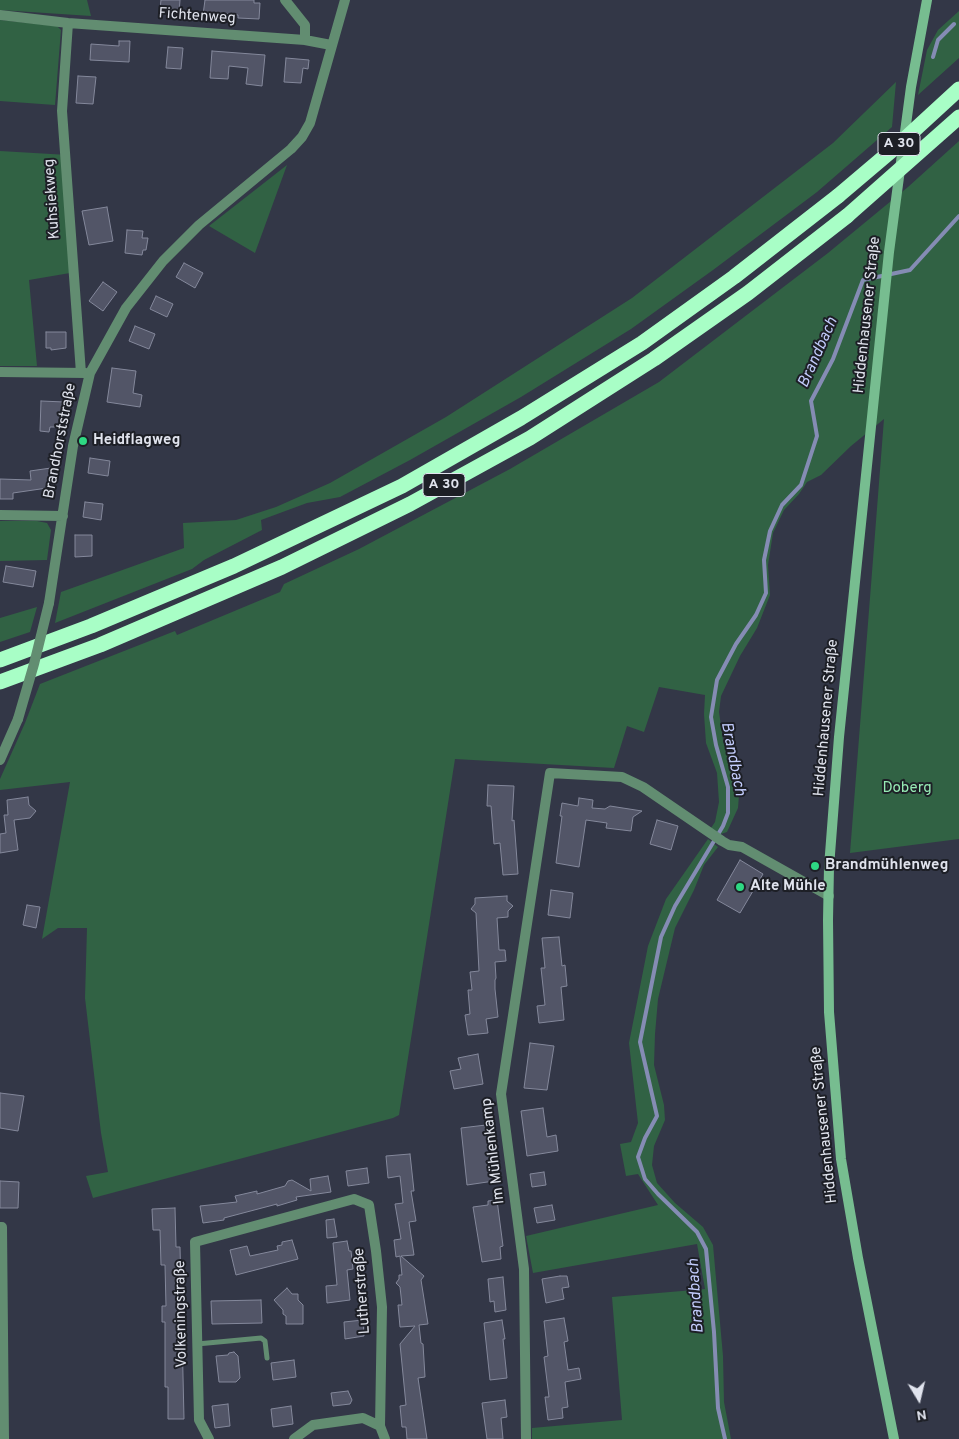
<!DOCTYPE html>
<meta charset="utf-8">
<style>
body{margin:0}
#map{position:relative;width:959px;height:1439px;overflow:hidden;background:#333747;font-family:Overpass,sans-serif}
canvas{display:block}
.north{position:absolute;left:894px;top:1374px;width:50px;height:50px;-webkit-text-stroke:4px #1d1f26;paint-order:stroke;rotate:171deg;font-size:14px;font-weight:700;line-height:20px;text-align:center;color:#e0e3ed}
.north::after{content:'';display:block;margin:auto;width:18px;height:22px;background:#e0e3ed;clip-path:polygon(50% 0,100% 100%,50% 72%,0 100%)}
</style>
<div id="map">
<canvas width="959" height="1439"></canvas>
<div class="north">N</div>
</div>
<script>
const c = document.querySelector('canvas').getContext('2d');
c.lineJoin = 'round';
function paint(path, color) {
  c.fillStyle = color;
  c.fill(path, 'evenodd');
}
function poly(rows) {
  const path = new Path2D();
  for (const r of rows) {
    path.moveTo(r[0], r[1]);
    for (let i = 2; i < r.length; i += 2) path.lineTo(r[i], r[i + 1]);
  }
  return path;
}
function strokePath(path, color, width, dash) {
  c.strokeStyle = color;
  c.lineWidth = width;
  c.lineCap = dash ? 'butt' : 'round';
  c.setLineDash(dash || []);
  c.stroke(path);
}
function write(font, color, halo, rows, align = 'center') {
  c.font = font + ' Overpass,sans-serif';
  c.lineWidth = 4;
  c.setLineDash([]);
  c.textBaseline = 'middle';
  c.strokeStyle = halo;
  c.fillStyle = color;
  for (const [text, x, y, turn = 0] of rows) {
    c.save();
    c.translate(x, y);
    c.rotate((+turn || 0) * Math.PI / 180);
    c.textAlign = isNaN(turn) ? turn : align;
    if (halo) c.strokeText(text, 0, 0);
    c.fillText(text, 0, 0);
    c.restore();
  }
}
paint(poly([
 [0,0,87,0,91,16,0,10],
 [959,11,959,58,918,95,927,50,938,30],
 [0,20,57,26,61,30,55,105,0,101],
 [896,82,892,127,817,192,713,270,631,329,521,397,410,460,340,497,307,503,261,520,262,530,204,560,192,569,55,623,61,592,184,548,183,523,236,520,276,507,330,483,446,417,632,298,833,143],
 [959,141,959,839,850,853,884,419,851,446,821,475,807,482,799,494,784,510,773,533,768,565,770,595,757,628,740,656,721,696,719,712,723,740,739,795,738,808,727,832,721,834,711,828,715,822,719,802,717,773,706,743,704,714,705,695,659,687,644,732,627,726,614,768,455,759,399,1115,393,1118,93,1198,86,1176,108,1172,101,1133,85,998,87,928,58,928,42,939,70,782,0,790,0,779,25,723,40,684,175,631,177,635,280,592,284,584,359,549,510,469,659,382,828,253,908,187],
 [0,151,68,155,70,273,29,280,37,366,0,366],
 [287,165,255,253,209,226],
 [0,521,37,521,47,523,51,530,47,560,0,561],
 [37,607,30,632,0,642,0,618],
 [708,839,718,847,704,865,694,890,675,928,658,999,655,1034,654,1065,664,1105,665,1120,654,1146,652,1165,657,1183,675,1203,703,1227,713,1245,723,1356,724,1402,731,1439,532,1439,532,1428,622,1420,612,1297,705,1289,697,1244,533,1273,526,1236,658,1205,638,1174,626,1176,620,1144,631,1142,638,1123,629,1043,648,946,666,899]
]), '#316244');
strokePath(poly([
 [933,57,938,40,954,24],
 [725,1439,718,1408,714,1332,706,1249,697,1232,658,1194,645,1179,638,1157,645,1138,657,1116,640,1042,661,937,675,906,723,826,728,813,728,787,716,745,711,717,717,680,736,644,756,615,766,593,764,560,770,531,782,505,801,485,817,436,811,401,833,359,863,280,910,270,959,216]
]), '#858cb4', 4);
const building = poly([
 [161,0,180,0,179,13,163,12,163,10,160,9,161,0],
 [205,0,254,0,254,3,260,3,259,19,238,18,238,15,218,13,218,16,203,15,205,0],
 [119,41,130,41,129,62,90,60,91,44,119,46,119,41],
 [168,47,183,48,181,69,166,68,168,47],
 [212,51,265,55,262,86,246,84,248,68,229,66,228,79,210,78,212,51],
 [286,58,309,60,308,69,303,68,301,83,284,82,286,58],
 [78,76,96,77,93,104,76,103,78,76],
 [107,207,113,241,89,245,82,211,107,207],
 [127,230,143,231,142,238,148,238,146,250,143,250,142,255,125,253,127,230],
 [184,263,203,273,195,288,176,277,184,263],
 [103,282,117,292,103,311,89,301,103,282],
 [156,296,173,304,167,317,150,309,156,296],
 [135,326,155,334,149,349,129,341,135,326],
 [46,332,66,332,66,348,51,350,51,348,46,348,46,332],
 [112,368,136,371,133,393,142,395,140,407,107,402,112,368],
 [41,401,64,402,63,424,59,424,59,427,50,427,49,432,40,431,41,401],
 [90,458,110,461,108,476,88,473,90,458],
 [51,468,54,487,13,493,13,499,0,499,0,479,31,480,30,471,51,468],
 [85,502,103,504,101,520,83,517,85,502],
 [75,535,92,535,92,556,75,557,75,535],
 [6,566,36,571,33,587,3,582,6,566],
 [488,785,514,786,512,821,514,820,518,874,503,875,500,843,494,844,491,806,487,806,488,785],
 [28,797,29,805,36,811,30,818,14,820,18,850,0,853,0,834,6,833,4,815,8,815,7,800,28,797],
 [579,798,593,800,592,808,605,809,610,806,642,811,633,817,631,831,606,828,607,823,586,820,579,867,556,863,562,816,560,816,562,803,578,806,579,798],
 [657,820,678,826,671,850,650,844,657,820],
 [740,860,763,874,740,913,717,900,740,860],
 [551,890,573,893,570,918,548,915,551,890],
 [507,896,507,901,513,906,508,911,508,917,497,918,499,950,505,950,506,961,495,962,496,978,495,980,495,989,498,1017,486,1019,488,1033,468,1035,465,1015,470,1014,468,990,472,990,470,972,479,971,476,913,471,909,475,904,475,898,507,896],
 [27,905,40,907,36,928,23,925,27,905],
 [559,937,562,966,565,965,567,986,561,987,564,1020,539,1023,537,1006,545,1005,541,968,545,968,542,938,559,937],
 [530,1043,554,1046,547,1090,524,1088,530,1043],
 [478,1054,483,1084,454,1089,450,1071,461,1069,458,1058,478,1054],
 [0,1093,24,1096,18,1131,0,1128,0,1093],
 [543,1108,547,1137,556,1135,558,1151,527,1156,521,1111,543,1108],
 [486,1125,494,1181,467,1185,461,1128,486,1125],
 [410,1154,414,1191,411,1191,416,1221,409,1222,414,1255,401,1256,424,1276,421,1280,428,1324,419,1325,421,1343,423,1344,425,1377,418,1378,427,1439,407,1439,406,1427,402,1427,400,1406,406,1405,400,1344,415,1326,400,1327,398,1305,402,1305,400,1287,396,1283,399,1279,399,1275,402,1275,400,1256,396,1257,394,1240,401,1239,395,1204,403,1203,400,1176,388,1178,386,1156,410,1154],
 [367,1168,369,1183,348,1186,346,1171,367,1168],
 [544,1172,546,1185,532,1187,530,1174,544,1172],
 [328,1176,331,1192,296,1197,297,1200,277,1206,277,1204,224,1218,224,1220,203,1223,200,1206,237,1202,235,1196,257,1191,257,1194,285,1186,288,1181,292,1180,311,1191,310,1179,328,1176],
 [0,1181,19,1182,18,1208,0,1208,0,1181],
 [497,1200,503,1246,500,1247,501,1259,482,1262,473,1207,488,1205,488,1201,497,1200],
 [552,1205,555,1220,537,1223,534,1208,552,1205],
 [175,1208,176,1247,180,1247,184,1419,168,1419,168,1387,165,1387,165,1322,162,1322,162,1306,166,1306,165,1265,161,1265,160,1230,153,1230,152,1209,175,1208],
 [334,1219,337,1237,327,1238,326,1220,334,1219],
 [292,1240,298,1259,236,1275,230,1250,247,1246,250,1256,278,1250,277,1246,282,1245,282,1242,292,1240],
 [347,1241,349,1251,351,1251,353,1269,347,1270,350,1300,327,1303,326,1286,337,1285,333,1243,347,1241],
 [560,1276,567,1276,569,1287,562,1288,564,1299,546,1303,542,1279,560,1276],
 [503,1277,506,1310,495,1312,494,1301,490,1302,488,1279,503,1277],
 [287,1288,292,1294,298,1294,298,1300,303,1305,303,1324,286,1324,286,1316,283,1314,283,1310,274,1300,287,1288],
 [261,1300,262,1323,212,1324,211,1301,261,1300],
 [564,1318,568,1341,564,1342,568,1370,579,1368,581,1379,565,1382,568,1407,562,1408,563,1418,548,1420,545,1397,549,1397,544,1357,548,1356,544,1321,564,1318],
 [363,1320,364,1336,345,1339,344,1322,363,1320],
 [502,1320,505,1339,503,1339,507,1378,490,1380,484,1323,502,1320],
 [234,1352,238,1356,240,1378,236,1382,219,1382,216,1356,228,1355,229,1353,234,1352],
 [294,1360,296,1377,273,1380,271,1363,294,1360],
 [348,1391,352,1400,350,1404,333,1406,331,1393,348,1391],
 [505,1400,507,1417,501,1418,503,1439,487,1439,482,1403,505,1400],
 [228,1404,230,1426,215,1428,212,1406,228,1404],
 [291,1406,293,1424,273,1427,271,1409,291,1406]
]);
paint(building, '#525567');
strokePath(building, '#84889b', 1);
strokePath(poly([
 [197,1344,261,1338,265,1341,267,1358]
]), '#628d71', 5);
strokePath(poly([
 [285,0,305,25,305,40],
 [0,15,68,23,305,40,331,45],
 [68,23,62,111,81,373],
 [0,372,86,373],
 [0,515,63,516],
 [49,603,73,446,90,373,126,308,163,261,199,225,291,149,302,137,310,123,345,0],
 [0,760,18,719],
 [0,1227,2,1227,4,1439],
 [209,1439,199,1420,195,1242,354,1199,369,1205,376,1251,382,1307,380,1426,385,1439],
 [294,1439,313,1425,363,1418,380,1426],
 [526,1439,524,1269,501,1094,550,773,622,777,643,787,722,841,729,845,742,847,829,896]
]), '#628d71', 10);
strokePath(poly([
 [894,1439,858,1258,841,1159,829,1012,828,920,829,867,839,737,889,252,911,87,927,0]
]), '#77bd90', 10);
strokePath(poly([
 [0,660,91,626,234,566,402,486,521,418,642,343,734,277,838,196],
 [0,682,100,645,282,567,410,504,530,438,654,359,748,293,847,216]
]), '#a8fec6', 15);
strokePath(poly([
 [18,719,34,664,49,603]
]), '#628d71', 10);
strokePath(poly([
 [838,196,897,146,959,89],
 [847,216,959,117]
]), '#a8fec6', 15);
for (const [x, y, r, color] of [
 [83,441,5,"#2ed883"],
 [815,866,5,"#2ed883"],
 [740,887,5,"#2ed883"]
]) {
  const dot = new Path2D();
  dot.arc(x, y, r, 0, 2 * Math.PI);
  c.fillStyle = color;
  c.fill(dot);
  strokePath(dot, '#1d1f26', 2);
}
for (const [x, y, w] of [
 [899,144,42],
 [444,485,42]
]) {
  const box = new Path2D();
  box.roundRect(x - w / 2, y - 11.5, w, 23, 4);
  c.fillStyle = '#1d1f26';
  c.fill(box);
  strokePath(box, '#e0e3ed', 1);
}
write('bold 14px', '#e0e3ed', null, [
 ["A 30",899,144],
 ["A 30",444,485]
]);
write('15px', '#e0e3ed', '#1d1f26', [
 ["Fichtenweg",197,17,4],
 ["Kuhsiekweg",53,199,-94],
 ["Hiddenhausener Straße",868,315,-84],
 ["Brandhorststraße",61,441,-79],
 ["Hiddenhausener Straße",827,718,-85],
 ["Hiddenhausener Straße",825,1125,-96],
 ["Im Mühlenkamp",494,1151,-97],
 ["Lutherstraße",363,1291,-94],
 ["Volkeningstraße",182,1314,-91]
]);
write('bold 15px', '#e0e3ed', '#1d1f26', [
 ["Heidflagweg",93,441],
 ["Brandmühlenweg",825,866],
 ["Alte Mühle",750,887]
], 'left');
write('15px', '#96eab4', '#1d1f26', [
 ["Doberg",907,789]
]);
write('italic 16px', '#c2cbfb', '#1d1f26', [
 ["Brandbach",819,353,-66],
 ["Brandbach",732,759,79],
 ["Brandbach",697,1296,-94]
]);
</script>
